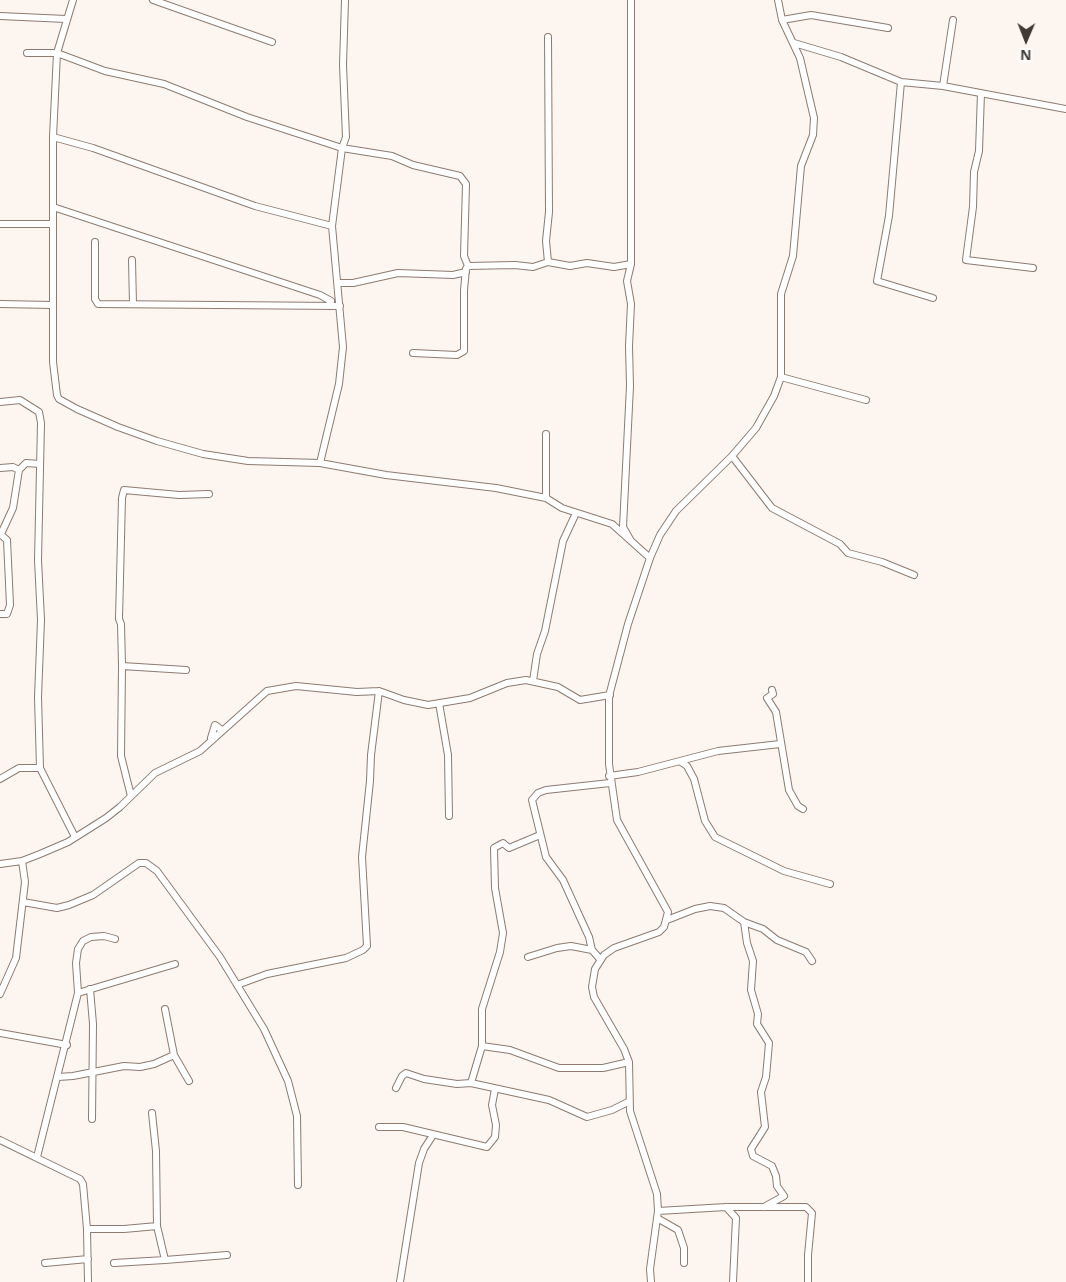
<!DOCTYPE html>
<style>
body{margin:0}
#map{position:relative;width:1066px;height:1282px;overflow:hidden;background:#fdf5f0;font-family:"Noto Sans",sans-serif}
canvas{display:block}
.north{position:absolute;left:1001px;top:15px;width:50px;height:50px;-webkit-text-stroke:4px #fff;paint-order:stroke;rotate:181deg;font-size:14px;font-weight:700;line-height:20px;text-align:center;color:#413935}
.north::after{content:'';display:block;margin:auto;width:18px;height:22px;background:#413935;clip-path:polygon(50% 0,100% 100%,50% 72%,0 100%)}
</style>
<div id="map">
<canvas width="1066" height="1282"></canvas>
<div class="north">N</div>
</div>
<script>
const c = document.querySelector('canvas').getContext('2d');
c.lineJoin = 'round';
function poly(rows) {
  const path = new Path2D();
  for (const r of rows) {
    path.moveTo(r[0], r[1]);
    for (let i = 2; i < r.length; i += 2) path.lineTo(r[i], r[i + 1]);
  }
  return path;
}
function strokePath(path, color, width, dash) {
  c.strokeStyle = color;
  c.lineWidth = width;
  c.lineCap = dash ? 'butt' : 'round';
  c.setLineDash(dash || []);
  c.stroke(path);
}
const minor = poly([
 [73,0,57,53,53,137,53,362,57,395,59,399,77,409,118,427,157,441,203,454,248,461,320,463,339,384,343,347,332,226,342,148,346,137,343,65,345,0],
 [153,0,272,42],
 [631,0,631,264,627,281,631,304,629,346,630,386,623,527,631,541],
 [0,16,66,19],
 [782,20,811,15,888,28],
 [548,37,549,212,546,241,548,262],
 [794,43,841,57,901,82,943,86,1066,109],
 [27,53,57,53,105,71,164,84,247,117,342,148,392,156,413,165,460,176,466,184,464,256,468,266,466,269,464,290,464,351,457,355,413,353],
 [901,82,889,216,877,281,933,298],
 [943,86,953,20],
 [981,93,979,151,974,172,973,207,966,260,1033,268],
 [53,137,93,148,255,206,332,226],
 [53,207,320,295,331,301,329,306],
 [0,224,53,224],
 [95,242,95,299,98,304,340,306],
 [132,260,133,304],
 [468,266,515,265,533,267,548,262,570,266,587,263,614,267,631,264],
 [338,283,353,283,398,273,453,275,466,272],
 [0,304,53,305],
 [781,377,866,400],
 [0,402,20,400,39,412,41,423,38,560,41,620,38,697,40,768,19,768,0,779],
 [546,434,546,498,562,508,612,524,650,558],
 [732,456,772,508,840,544,848,553,882,562,914,575],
 [320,463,386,475,496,488,546,498],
 [0,468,13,467,19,470,26,463,40,464],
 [0,534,7,540,10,605,7,614,0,614],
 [1,534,13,508,19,470],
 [122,666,186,670],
 [533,681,537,654,545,631,563,541,576,513],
 [772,690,773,694,767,698,776,712,789,790,798,806,803,809],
 [439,703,448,755,449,816],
 [211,738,215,725,222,730],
 [681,762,687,766,694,779,705,821,715,837,784,871,830,884],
 [40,768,75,837],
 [609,776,638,772,718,751,780,744],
 [131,796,121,756,122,666,121,624,119,619,122,498,124,490,179,495,209,494],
 [0,864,22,861,40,854,68,842,106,818,120,807,155,773,200,751,267,691,296,686,357,692,379,691,404,700,428,705,470,698,507,683,526,680,558,687,580,700,610,695],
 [23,902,57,908,69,905,93,895,139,863,146,863,157,871,220,957,264,1029,288,1081,297,1116,298,1185],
 [667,920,695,909,710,906,724,908,744,922,763,929,777,940,806,952,812,961],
 [744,922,747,943,753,961,751,990,758,1014,757,1024,769,1043,766,1077,761,1092,765,1127,751,1149,753,1156,772,1166,776,1176,777,1186,784,1196,764,1207],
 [528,957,557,948,571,946,592,950],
 [600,959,592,950,589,937,563,880,546,857,532,800,538,793,546,790,610,783],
 [237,985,267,974,346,958,363,950,367,946,362,857,370,781,371,755,379,691],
 [90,989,93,1024,92,1119],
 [78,993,175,964],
 [0,994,16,958,25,882,22,861],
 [165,1009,174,1055,189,1081],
 [0,1033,67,1045],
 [482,1046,510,1050,559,1068,603,1068,629,1062],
 [58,1077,73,1076,124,1066,140,1067,154,1064,174,1055],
 [471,1083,549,1100,587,1117,612,1110,628,1102],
 [396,1088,402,1076,406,1073,424,1079,457,1084,471,1083,482,1046,482,1009,500,952,503,933,495,888,494,848,503,843,509,848,540,835],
 [379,1127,403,1127,487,1147,495,1137,496,1125,492,1105,495,1089],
 [0,1140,80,1179,83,1184,87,1229,88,1282],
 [37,1157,78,993,76,963,78,949,83,941,91,937,104,936,115,939],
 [726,1207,736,1218,733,1282],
 [658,1211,726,1207,806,1207,812,1213,808,1255,808,1282],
 [657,1218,678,1230,684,1248,684,1263],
 [157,1226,165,1260,227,1255],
 [87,1229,124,1229,157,1226,156,1151,152,1113],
 [45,1263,88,1259],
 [114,1263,165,1260],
 [400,1282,419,1163,424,1149,433,1135],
 [651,1282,650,1269,658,1211,657,1194,630,1111,629,1062,624,1049,594,997,592,987,595,969,604,955,614,948,659,932,664,927,668,912,617,820,609,764,609,696,628,624,650,558,660,535,676,511,732,456,756,428,774,396,781,377,781,294,793,256,801,166,813,135,814,118,800,58,782,20,778,0]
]);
strokePath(minor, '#8d7b70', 8);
strokePath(minor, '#fff', 6);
</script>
